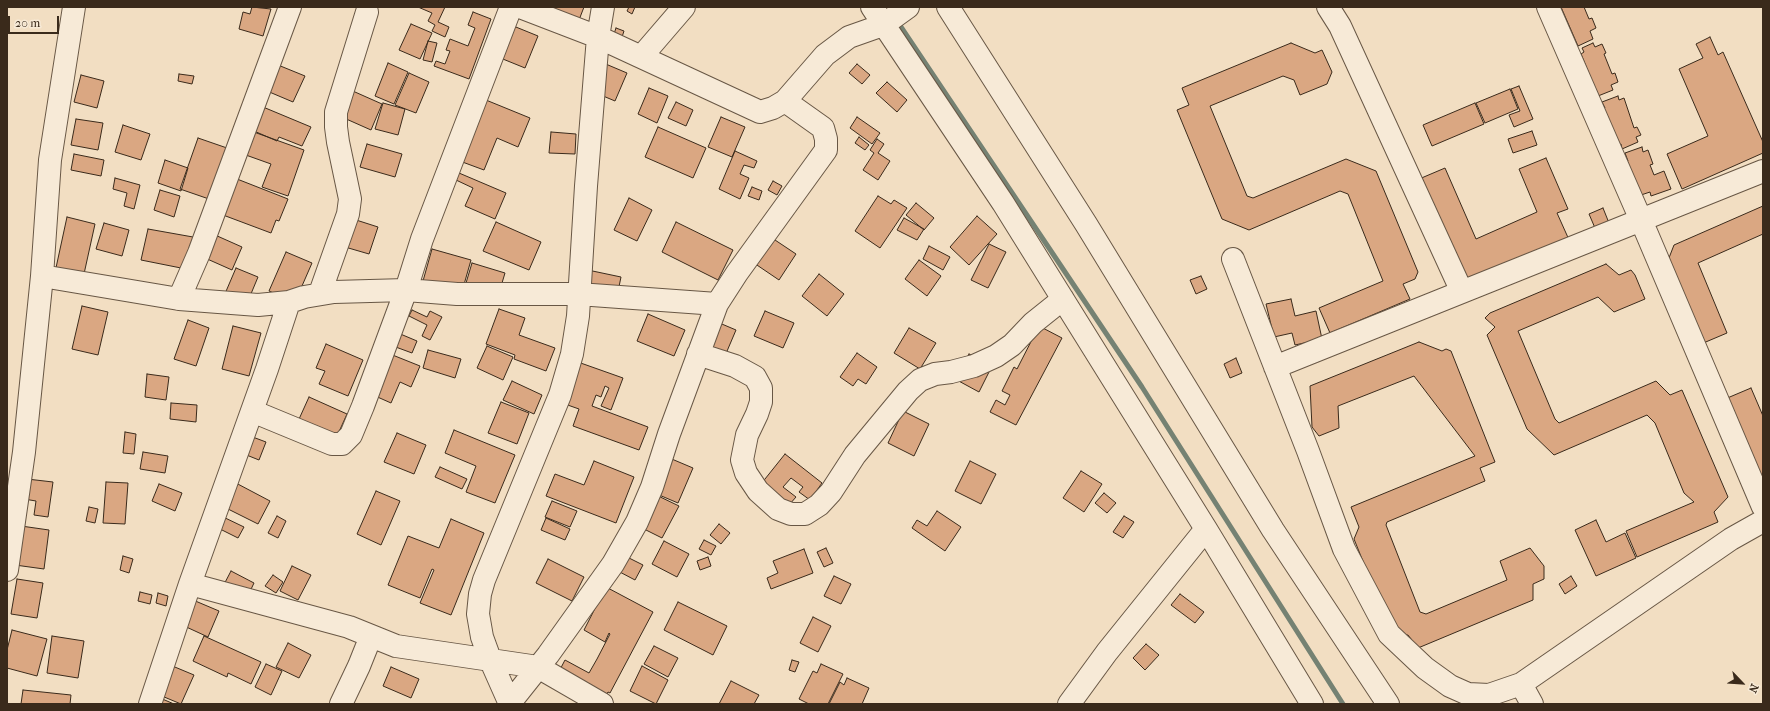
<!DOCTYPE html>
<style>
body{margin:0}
#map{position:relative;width:1770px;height:711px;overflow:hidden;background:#f2dec2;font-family:"IM FELL French Canon",serif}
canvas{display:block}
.frame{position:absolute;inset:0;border:8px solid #3a2a1b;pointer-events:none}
.north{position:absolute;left:1722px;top:663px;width:40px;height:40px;-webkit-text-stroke:3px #f7ead7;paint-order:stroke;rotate:115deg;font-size:11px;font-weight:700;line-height:16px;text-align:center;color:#3a2a1b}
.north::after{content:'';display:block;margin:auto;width:14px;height:18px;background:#3a2a1b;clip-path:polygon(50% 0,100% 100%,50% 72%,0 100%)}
.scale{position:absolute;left:8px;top:16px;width:51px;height:18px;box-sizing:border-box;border:2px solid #3a2a1b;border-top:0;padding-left:5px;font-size:12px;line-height:14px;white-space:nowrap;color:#3a2a1b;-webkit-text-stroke:3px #f7ead7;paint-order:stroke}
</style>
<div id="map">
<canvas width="1770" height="711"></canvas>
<div class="frame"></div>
<div class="north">N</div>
<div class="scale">20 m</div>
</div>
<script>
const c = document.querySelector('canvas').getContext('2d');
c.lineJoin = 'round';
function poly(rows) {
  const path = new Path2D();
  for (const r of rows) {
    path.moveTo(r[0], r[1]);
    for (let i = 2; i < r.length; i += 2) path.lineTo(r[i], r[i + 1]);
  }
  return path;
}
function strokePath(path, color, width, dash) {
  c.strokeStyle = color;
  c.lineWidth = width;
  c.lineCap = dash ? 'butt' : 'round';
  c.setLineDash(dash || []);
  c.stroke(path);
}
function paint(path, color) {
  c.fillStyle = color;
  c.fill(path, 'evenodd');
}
strokePath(poly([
 [897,21,1142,387,1343,704]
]), '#758273', 5);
const building = poly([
 [252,7,271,9,263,36,239,29,243,12,250,14,252,7],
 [418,7,445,7,438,22,449,27,445,37,432,31,435,25,428,21,432,13,418,7],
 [546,7,584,7,574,33,546,7],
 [629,7,635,7,632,14,627,11,629,7],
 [1561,7,1584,7,1589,19,1592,18,1596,28,1590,31,1593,39,1578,46,1561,7],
 [473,12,491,19,469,79,434,66,436,61,445,64,450,51,446,50,450,39,468,46,475,28,468,25,473,12],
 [506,23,538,36,525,68,493,55,506,23],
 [411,24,432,33,420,59,399,50,411,24],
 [616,28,624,31,621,40,613,37,616,28],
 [1710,37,1718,55,1723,52,1763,142,1763,153,1682,189,1667,154,1708,136,1679,69,1703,58,1696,44,1710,37],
 [428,41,437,43,432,62,423,60,428,41],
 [1291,43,1315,53,1322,50,1332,72,1327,84,1300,95,1294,80,1283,76,1210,106,1247,196,1253,198,1346,159,1376,171,1418,272,1415,279,1403,284,1410,299,1330,333,1319,308,1383,281,1348,194,1340,191,1249,230,1222,219,1177,110,1189,105,1182,88,1291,43],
 [1593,43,1595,47,1602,44,1606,53,1604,54,1612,74,1615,73,1618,82,1611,85,1613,90,1598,96,1581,54,1584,52,1582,48,1593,43],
 [601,62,627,73,615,101,596,93,601,62],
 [388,63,408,72,394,104,375,96,388,63],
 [857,64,870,75,862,84,849,73,857,64],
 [278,65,305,76,293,102,267,91,278,65],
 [409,73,429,82,416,113,395,105,409,73],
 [179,74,194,76,192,84,178,81,179,74],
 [81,75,104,81,97,108,74,102,81,75],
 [887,82,907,100,897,112,876,93,887,82],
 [1519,86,1533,119,1514,127,1509,115,1520,111,1511,89,1519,86],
 [346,88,382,104,371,130,335,114,346,88],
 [649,88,668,96,657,123,638,114,649,88],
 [1510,89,1518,109,1485,123,1476,103,1510,89],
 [1618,96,1619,100,1624,98,1634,128,1637,127,1641,135,1636,137,1638,142,1622,149,1621,144,1618,145,1602,109,1605,108,1602,102,1618,96],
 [481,98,530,118,518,147,497,138,484,170,457,160,481,98],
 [676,102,693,110,686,126,668,118,676,102],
 [383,103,405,109,398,135,375,129,383,103],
 [1475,103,1484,124,1432,146,1423,125,1475,103],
 [263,107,311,127,302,146,279,137,277,141,254,131,263,107],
 [721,117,745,127,732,157,708,147,721,117],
 [857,117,880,133,872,144,850,128,857,117],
 [76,119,103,123,98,150,71,145,76,119],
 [123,125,150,134,141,160,115,152,123,125],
 [658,127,706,148,693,178,645,157,658,127],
 [251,131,304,150,288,196,262,187,271,164,243,154,251,131],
 [1532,131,1537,145,1513,153,1508,139,1532,131],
 [551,132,576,134,575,154,549,153,551,132],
 [859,137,869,145,865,150,855,143,859,137],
 [198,138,227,148,209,199,180,189,198,138],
 [877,139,884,144,878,153,890,161,878,180,863,170,874,153,870,150,877,139],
 [367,144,402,154,395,177,360,167,367,144],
 [1642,147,1643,152,1648,150,1653,164,1650,165,1654,175,1664,171,1671,189,1651,196,1650,192,1641,195,1625,162,1628,161,1625,153,1642,147],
 [735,151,757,161,754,168,744,165,740,174,749,178,740,199,719,189,735,151],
 [74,154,104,160,101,176,71,170,74,154],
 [1546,158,1568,209,1557,213,1570,242,1452,294,1405,185,1445,168,1476,239,1537,212,1519,169,1546,158],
 [165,160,188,168,181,191,158,183,165,160],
 [459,173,506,193,495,219,465,206,473,188,456,180,459,173],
 [115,178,140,185,134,209,124,206,127,193,113,189,115,178],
 [237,179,288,199,279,221,276,220,271,233,223,215,237,179],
 [773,181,782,186,777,195,768,190,773,181],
 [752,187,762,191,759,200,748,196,752,187],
 [160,190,180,196,174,217,154,210,160,190],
 [878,196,891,204,894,200,907,208,880,248,855,231,878,196],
 [629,198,652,210,637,241,614,230,629,198],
 [916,203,934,218,924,230,906,215,916,203],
 [1763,206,1763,234,1698,263,1727,333,1701,344,1667,263,1674,245,1763,206],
 [1603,208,1609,223,1595,228,1589,214,1603,208],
 [977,216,997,234,969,265,950,247,977,216],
 [67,217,95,224,82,283,54,277,67,217],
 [904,218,924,229,917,240,897,230,904,218],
 [353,219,378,227,369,254,345,247,353,219],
 [496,222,541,242,529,270,483,251,496,222],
 [676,222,733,250,718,280,662,252,676,222],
 [104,223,129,230,122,256,96,249,104,223],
 [148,229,193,237,186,269,141,260,148,229],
 [215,235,242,247,232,270,205,258,215,235],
 [769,236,796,254,779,280,751,261,769,236],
 [989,244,1006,252,988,288,971,280,989,244],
 [929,246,950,257,943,270,923,259,929,246],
 [432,249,471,260,461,295,423,281,432,249],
 [286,252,312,263,295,302,269,291,286,252],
 [919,260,941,276,927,296,905,279,919,260],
 [472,263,505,273,496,303,463,293,472,263],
 [1606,264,1619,275,1631,270,1635,275,1645,299,1614,312,1598,297,1518,331,1555,419,1559,423,1656,381,1670,395,1682,390,1728,497,1714,512,1718,522,1637,557,1626,531,1694,502,1684,493,1655,423,1647,415,1554,455,1527,429,1487,335,1495,327,1485,318,1490,313,1606,264],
 [236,268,258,277,243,313,221,303,236,268],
 [583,269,621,277,616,301,578,293,583,269],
 [819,274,844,294,827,316,802,296,819,274],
 [1201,276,1207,289,1196,294,1190,280,1201,276],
 [1291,299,1295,316,1316,311,1322,339,1295,345,1292,333,1274,337,1266,304,1291,299],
 [82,306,108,312,98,355,72,349,82,306],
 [499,309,525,318,519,335,555,348,546,371,514,359,515,355,486,344,499,309],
 [412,310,427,317,430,311,442,317,430,340,422,336,427,325,409,316,412,310],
 [765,311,794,323,783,348,754,336,765,311],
 [648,314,685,330,674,356,637,341,648,314],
 [710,319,736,330,719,370,693,359,710,319],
 [188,320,209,328,196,366,174,359,188,320],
 [233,326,261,333,249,376,222,369,233,326],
 [1039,326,1062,338,1016,425,990,412,996,400,1005,405,1010,395,1002,391,1014,367,1017,369,1039,326],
 [909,328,936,343,920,369,894,353,909,328],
 [398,333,417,341,412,353,393,346,398,333],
 [1419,342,1442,351,1446,349,1451,351,1495,462,1480,468,1485,481,1387,522,1386,525,1420,612,1426,614,1507,580,1500,561,1530,548,1544,566,1544,579,1533,584,1533,600,1418,648,1408,635,1393,636,1354,539,1359,527,1351,507,1475,456,1414,376,1338,406,1339,428,1319,436,1312,427,1310,386,1419,342],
 [326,344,363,360,348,396,319,384,325,371,316,368,326,344],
 [487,346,513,357,503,380,477,368,487,346],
 [428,350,461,359,455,378,423,368,428,350],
 [857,353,877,367,866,384,858,379,853,386,840,377,857,353],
 [390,354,420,366,411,387,400,382,391,403,373,395,390,354],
 [969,354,992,366,979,392,955,379,969,354],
 [1236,358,1242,373,1230,378,1224,364,1236,358],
 [575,361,623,378,611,410,601,406,609,388,605,386,601,397,596,395,592,406,648,427,639,450,573,426,579,409,562,403,575,361],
 [147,374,169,377,166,400,145,397,147,374],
 [512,381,542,395,534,414,503,400,512,381],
 [1751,388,1763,416,1763,482,1725,399,1751,388],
 [309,397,347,414,333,445,295,428,309,397],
 [501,402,529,413,517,444,488,433,501,402],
 [171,403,197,405,196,422,170,419,171,403],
 [903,411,929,424,914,456,888,443,903,411],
 [454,430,515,455,495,503,466,492,476,466,445,453,454,430],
 [125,432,136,434,134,454,123,453,125,432],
 [397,433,426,445,414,474,384,462,397,433],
 [250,436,266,442,259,460,244,454,250,436],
 [143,452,168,456,165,473,140,469,143,452],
 [785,454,822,483,810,500,799,492,803,487,791,478,783,487,796,497,789,505,761,484,785,454],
 [667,457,693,468,678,503,652,492,667,457],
 [594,461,634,477,616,523,546,496,555,474,584,485,594,461],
 [970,461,996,474,981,504,955,491,970,461],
 [440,467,467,479,462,489,435,477,440,467],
 [1081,471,1102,484,1084,512,1063,498,1081,471],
 [27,479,53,482,48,517,34,515,36,501,24,499,27,479],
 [106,482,128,483,125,524,103,523,106,482],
 [234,482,270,501,258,524,222,506,234,482],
 [159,484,182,493,175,511,152,501,159,484],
 [376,491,400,501,381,545,357,534,376,491],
 [652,493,679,506,662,538,636,525,652,493],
 [1104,493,1116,503,1107,513,1095,503,1104,493],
 [552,501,577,511,570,527,545,517,552,501],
 [89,507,98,509,95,523,86,521,89,507],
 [937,511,961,527,945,551,912,528,917,520,927,526,937,511],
 [219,515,244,527,238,538,214,526,219,515],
 [277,516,286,521,278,538,268,533,277,516],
 [1124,516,1134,522,1123,538,1113,532,1124,516],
 [546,518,570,529,565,540,541,530,546,518],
 [451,519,484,533,451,615,420,603,434,570,432,569,420,598,388,585,408,536,439,548,451,519],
 [1596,520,1606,542,1625,533,1636,558,1596,576,1575,530,1596,520],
 [719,524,730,533,721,544,710,535,719,524],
 [21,526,49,530,44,569,15,565,21,526],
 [704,540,716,546,711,555,699,549,704,540],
 [664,541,689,554,677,577,652,564,664,541],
 [826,548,833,563,824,567,817,552,826,548],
 [804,549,813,573,771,589,767,578,778,573,773,561,804,549],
 [623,555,643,565,635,580,616,570,623,555],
 [123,556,133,559,129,573,120,570,123,556],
 [708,557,711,566,700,570,697,561,708,557],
 [548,559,584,577,572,601,536,583,548,559],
 [292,566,311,575,298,600,280,591,292,566],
 [231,571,254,583,243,606,219,594,231,571],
 [273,575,283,582,276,593,265,586,273,575],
 [834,576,851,584,841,604,824,596,834,576],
 [1571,576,1577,586,1565,594,1559,584,1571,576],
 [17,579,43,583,37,618,11,614,17,579],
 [606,587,653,612,610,693,608,692,601,704,554,681,565,660,589,673,597,659,610,634,609,633,605,642,584,630,606,587],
 [140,592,152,595,150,604,138,601,140,592],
 [158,593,168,596,166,606,156,603,158,593],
 [1180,594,1204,612,1195,623,1171,605,1180,594],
 [193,600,219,611,208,637,182,625,193,600],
 [678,602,727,626,713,655,664,630,678,602],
 [813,617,831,626,818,652,800,643,813,617],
 [12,630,47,639,37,676,7,668,7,650,12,630],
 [52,636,84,641,78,678,47,673,52,636],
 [204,636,261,662,251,684,228,673,227,677,193,661,204,636],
 [288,643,311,655,299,678,276,667,288,643],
 [1146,644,1159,655,1145,670,1133,658,1146,644],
 [654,646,678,658,668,677,644,664,654,646],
 [792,660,799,662,795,672,789,670,792,660],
 [266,664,282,671,271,695,255,687,266,664],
 [821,664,843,674,828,704,809,704,799,699,813,671,817,673,821,664],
 [170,665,194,675,181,704,157,694,170,665],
 [642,666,668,680,656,704,630,691,642,666],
 [391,667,419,679,411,698,383,686,391,667],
 [847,678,869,688,862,704,829,704,840,682,844,685,847,678],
 [731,681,759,695,754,704,719,704,731,681],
 [23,690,71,695,70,704,21,704,23,690],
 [160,698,174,704,157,704,160,698]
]);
paint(building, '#daa782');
strokePath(building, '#3a2a1b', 1);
const minor = poly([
 [520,7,598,37,760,112,773,108,785,101,825,55,849,37,883,25,908,7],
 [872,7,1003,203,1206,529,1312,704],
 [948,7,1086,224,1273,530,1388,704],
 [1328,7,1340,26,1462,292],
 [1548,7,1641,220,1763,507],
 [641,57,684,7],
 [1233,259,1308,451,1344,549,1389,634,1425,668,1450,686,1468,694,1489,695,1521,684,1532,704],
 [42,276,179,299],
 [320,293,348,214,350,199,338,142,336,127,336,112,367,12],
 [289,302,304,297,334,292,406,290,457,294,578,294,717,304],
 [698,354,735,366,755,377,761,388,761,402,757,414,747,435,742,460,746,473,758,491,778,509,791,514,805,514,819,505,831,492,855,455,908,391,920,380,935,374,951,372,974,366,996,356,1012,345,1033,323,1063,299],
 [1275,367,1763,171],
 [252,411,332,444,342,444,351,435,363,406,406,290,422,239,511,7],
 [7,570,24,452,42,276,50,160,74,7],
 [190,584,349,627,396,646,538,667,602,704],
 [1521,684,1731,539,1763,521],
 [150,704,190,584,267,369,289,302,258,305,179,299,199,253,290,7],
 [341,704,359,666,371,636],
 [509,704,548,655,613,564,637,522,652,487,669,434,717,304,737,273,826,150,826,139,823,128,785,101],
 [510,704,490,659,482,637,478,614,480,594,484,580,560,395,572,354,578,316,586,186,598,37,603,7],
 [1069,704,1107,652,1206,529]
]);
strokePath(minor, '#685745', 24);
strokePath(minor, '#f7ead7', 22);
</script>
